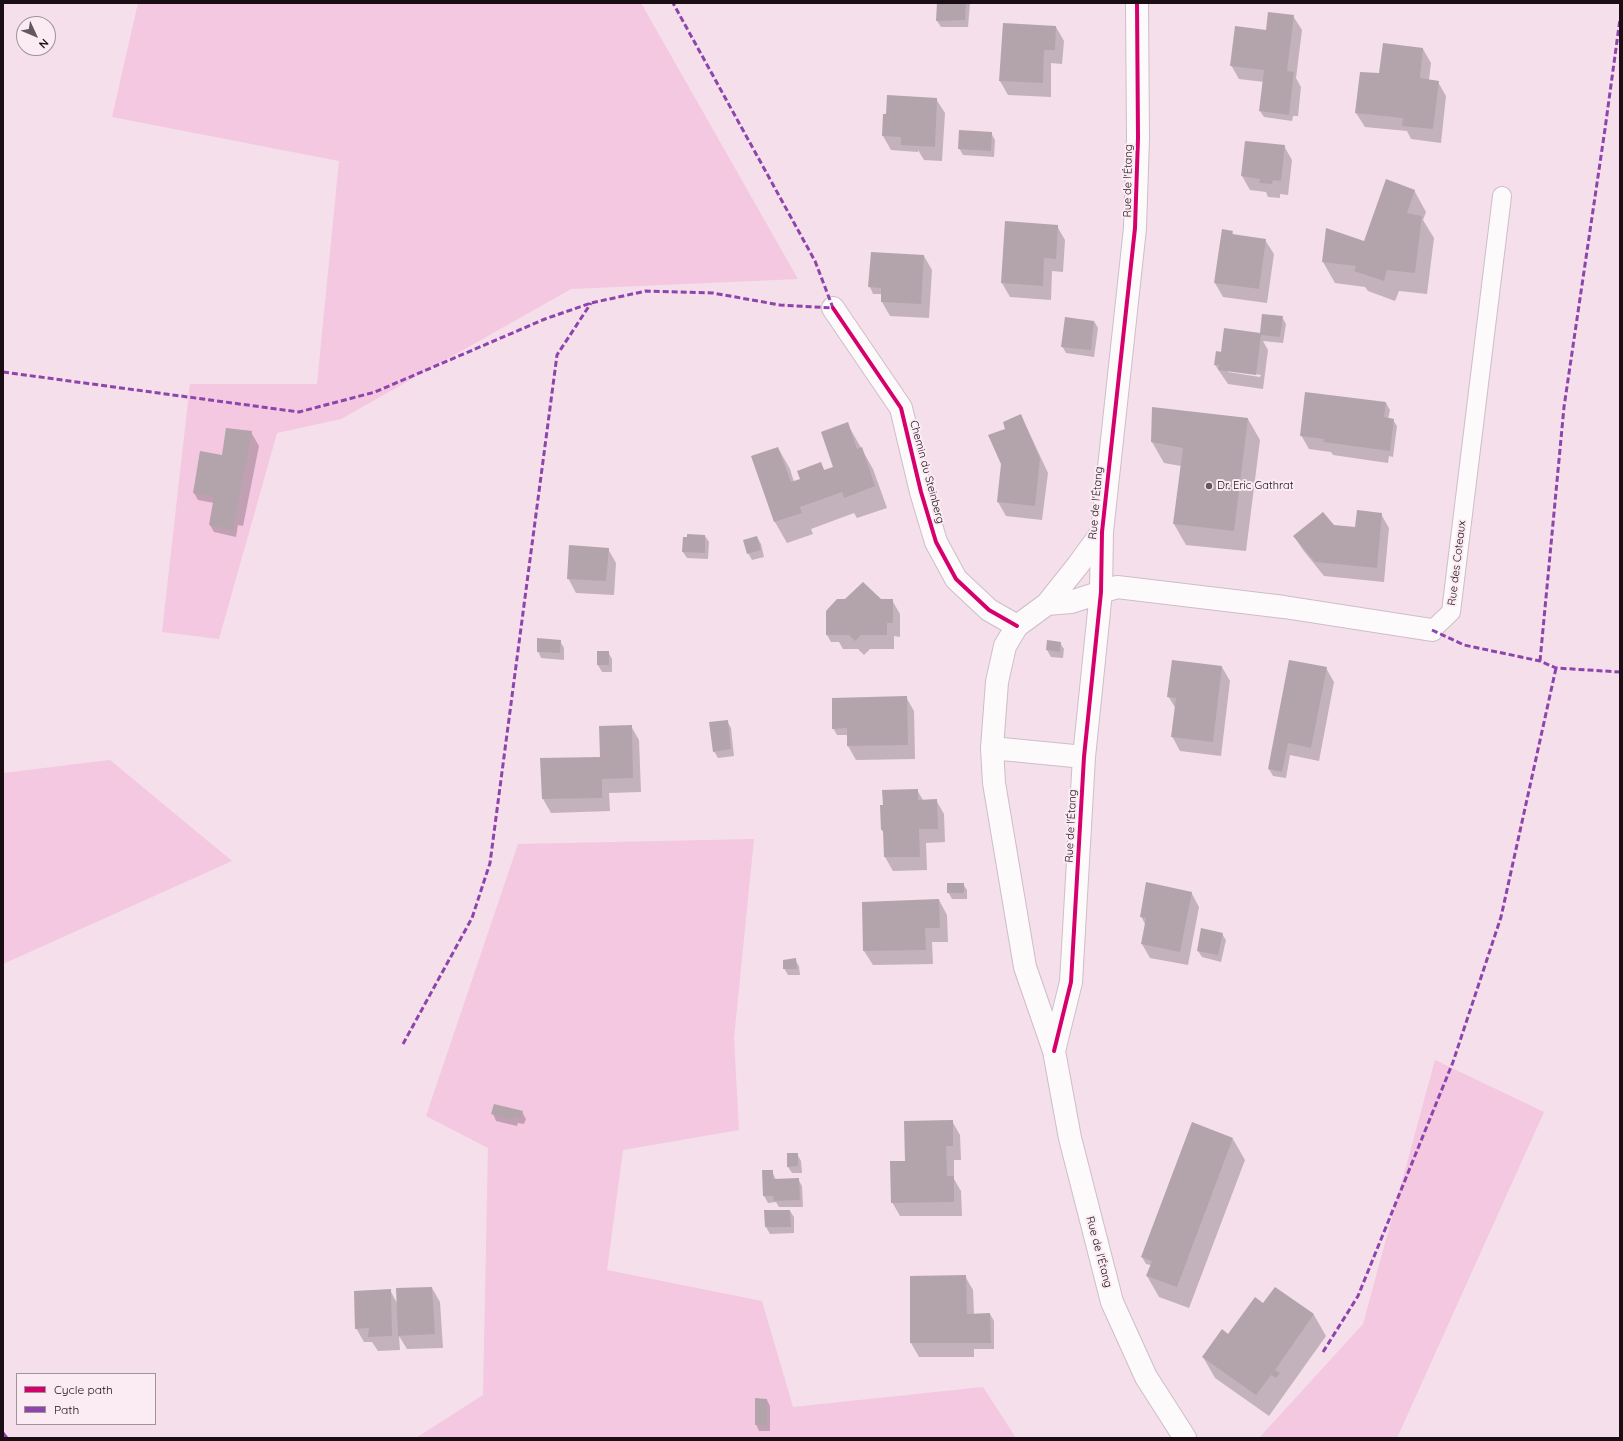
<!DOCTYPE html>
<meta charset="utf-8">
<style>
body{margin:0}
#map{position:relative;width:1623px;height:1441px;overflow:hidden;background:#f4dfea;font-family:Quicksand,sans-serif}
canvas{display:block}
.frame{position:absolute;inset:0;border:4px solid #1a0d14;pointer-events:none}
.legend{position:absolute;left:16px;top:1373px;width:140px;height:52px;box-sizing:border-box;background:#fbebf3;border:1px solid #a1929a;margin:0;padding:5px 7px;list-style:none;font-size:12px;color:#1a0d14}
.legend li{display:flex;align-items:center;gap:8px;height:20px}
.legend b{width:20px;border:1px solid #a1929a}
.north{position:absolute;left:16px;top:16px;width:40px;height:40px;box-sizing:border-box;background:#fbebf3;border:1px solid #a1929a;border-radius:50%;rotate:134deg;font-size:11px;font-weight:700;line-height:16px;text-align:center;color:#1a0d14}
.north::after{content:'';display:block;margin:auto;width:14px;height:18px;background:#66565f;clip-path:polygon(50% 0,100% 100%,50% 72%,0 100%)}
</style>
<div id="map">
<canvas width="1623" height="1441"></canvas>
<div class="frame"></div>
<ul class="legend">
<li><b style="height:5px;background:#d6006c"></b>Cycle path</li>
<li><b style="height:5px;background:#8e44ad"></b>Path</li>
</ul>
<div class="north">N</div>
</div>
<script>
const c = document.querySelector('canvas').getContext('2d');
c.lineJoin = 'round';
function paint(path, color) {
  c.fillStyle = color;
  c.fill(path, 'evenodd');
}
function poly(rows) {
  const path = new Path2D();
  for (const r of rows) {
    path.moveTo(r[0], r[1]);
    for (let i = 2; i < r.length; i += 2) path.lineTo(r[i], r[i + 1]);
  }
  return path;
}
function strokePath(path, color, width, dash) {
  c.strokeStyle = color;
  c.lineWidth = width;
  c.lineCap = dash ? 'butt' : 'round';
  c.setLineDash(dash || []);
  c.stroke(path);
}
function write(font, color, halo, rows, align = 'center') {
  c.font = font + ' Quicksand,sans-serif';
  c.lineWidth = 4;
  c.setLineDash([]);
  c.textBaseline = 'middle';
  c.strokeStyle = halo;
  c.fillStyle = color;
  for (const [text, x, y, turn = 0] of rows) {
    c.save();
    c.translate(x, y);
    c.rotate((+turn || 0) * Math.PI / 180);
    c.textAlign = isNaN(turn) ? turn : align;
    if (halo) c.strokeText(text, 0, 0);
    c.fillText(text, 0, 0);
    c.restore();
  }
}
paint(poly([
 [138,3,641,3,798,279,571,289,341,419,277,433,219,639,162,632,190,384,317,384,339,161,112,117],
 [110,760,232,861,3,964,3,773],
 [754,839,734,1038,739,1130,623,1150,607,1270,762,1301,793,1407,983,1387,1016,1438,416,1438,483,1395,488,1148,426,1116,518,844],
 [1435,1060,1544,1112,1397,1438,1259,1438,1363,1324]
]), '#f3c8e0');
paint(poly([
 [938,3,970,3,968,27,941,27,937,21],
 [1293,16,1302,30,1296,78,1301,87,1298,116,1293,116,1292,121,1264,117,1260,111,1264,82,1239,79,1231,65],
 [1056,27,1064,41,1062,64,1051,63,1051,97,1008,95,1000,81],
 [1423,49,1431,63,1429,80,1438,82,1446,96,1441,143,1411,139,1407,131,1365,127,1356,113,1381,75],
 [936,99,945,113,942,161,924,160,918,150,918,152,891,150,883,136],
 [991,133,995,140,994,157,963,155,959,148],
 [1284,146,1292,160,1288,195,1280,194,1280,198,1268,197,1266,192,1250,190,1242,176],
 [1414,190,1426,212,1423,220,1434,238,1427,294,1399,291,1395,301,1368,291,1365,287,1335,283,1323,262,1365,242],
 [1057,226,1065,240,1063,272,1052,271,1051,300,1010,297,1002,283],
 [1232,232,1234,236,1265,240,1274,254,1267,303,1223,297,1215,283],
 [924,256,932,270,929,318,890,316,882,302,882,294,873,294,870,287],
 [1282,317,1286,324,1283,343,1263,341,1268,350,1263,389,1228,384,1215,365,1220,352,1261,334],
 [1228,370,1261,375,1260,377,1228,372],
 [1094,321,1098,328,1094,357,1066,353,1062,346],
 [1386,403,1390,410,1388,419,1393,420,1397,426,1393,457,1389,456,1388,463,1333,455,1331,452,1309,449,1301,435],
 [1020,416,1028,430,1048,473,1042,520,1006,516,998,502,1006,430],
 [1248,419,1260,440,1246,551,1186,545,1174,524,1181,466,1164,463,1152,442],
 [847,423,873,469,887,508,857,518,854,513,811,529,813,534,787,543,775,522,752,457,778,448,790,469,794,482,802,479,821,464,825,471,834,467],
 [251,432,259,446,243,526,238,525,236,537,214,532,210,525,214,503,198,500,194,493,222,456],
 [1381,514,1389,528,1384,582,1324,576,1303,550,1294,536,1334,526,1356,528],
 [705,536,709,542,708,559,687,558,683,552,688,538],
 [757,537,761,544,764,557,752,560,748,553],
 [608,549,616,563,614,595,576,593,568,578],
 [846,600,892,600,900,614,900,637,894,636,894,649,870,649,864,655,858,649,843,649,839,642,831,642,827,635,826,612],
 [560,641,564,648,564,660,541,658,538,651],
 [1060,643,1064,649,1063,658,1051,657,1047,650],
 [608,652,612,659,612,672,602,672,598,665],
 [1290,661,1326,668,1334,682,1319,761,1290,755,1286,778,1273,776,1269,769],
 [1222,667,1230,681,1221,756,1180,751,1172,736,1176,709,1168,696],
 [906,697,914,711,915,759,856,760,848,746,848,735,837,735,833,728],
 [727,721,731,728,734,756,718,758,714,751],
 [631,726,639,740,641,792,609,793,610,811,551,813,543,799,601,758],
 [917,790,923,800,936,800,944,814,945,842,926,843,927,870,893,871,885,857,884,835,882,830,881,806],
 [963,884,967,890,967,899,952,899,948,892],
 [1191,892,1199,907,1188,965,1150,958,1142,944,1146,926,1141,916],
 [939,900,947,915,948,942,932,942,933,964,873,965,864,951,863,903],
 [1222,934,1226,940,1221,962,1202,957,1198,951],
 [795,960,799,966,800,975,788,975,784,968],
 [522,1112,526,1119,524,1124,518,1123,517,1126,496,1121,493,1114],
 [952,1121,960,1135,961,1160,954,1160,954,1179,961,1191,962,1216,900,1216,892,1202,906,1162],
 [1233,1139,1245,1160,1189,1308,1159,1297,1147,1276,1151,1265,1146,1264,1142,1257],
 [797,1154,801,1161,802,1173,792,1173,788,1167],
 [763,1171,772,1171,776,1180,798,1179,802,1186,803,1207,779,1207,776,1202,768,1203,764,1196],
 [766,1211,790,1211,794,1217,794,1233,770,1234,766,1227],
 [965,1276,973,1290,974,1314,990,1314,994,1321,994,1349,974,1349,974,1357,919,1357,911,1343,911,1277],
 [432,1288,440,1302,443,1348,407,1349,399,1336,400,1350,378,1351,372,1342,364,1342,356,1328,390,1290,397,1303],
 [1275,1288,1314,1315,1326,1336,1269,1416,1215,1378,1203,1357,1264,1305],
 [767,1400,770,1406,770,1431,759,1431,756,1424]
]), '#0003');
paint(poly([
 [937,3,966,3,965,20,936,21],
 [1268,12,1294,15,1287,71,1294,72,1289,115,1259,111,1264,70,1230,66,1235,26,1266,30],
 [1003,23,1056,26,1055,50,1044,50,1043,83,999,81],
 [1383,43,1423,48,1420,78,1439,81,1433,129,1402,126,1403,118,1355,113,1360,72,1379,73],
 [887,95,937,98,935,147,901,145,901,137,882,136,883,114,886,114],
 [959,130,992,132,991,151,958,149],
 [1245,141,1285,145,1281,181,1273,180,1272,184,1259,183,1260,179,1241,176],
 [1386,179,1415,190,1407,213,1422,216,1415,273,1387,270,1384,281,1354,271,1356,266,1322,262,1326,228,1364,241],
 [1005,221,1058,225,1056,259,1044,258,1043,286,1001,283],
 [1222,229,1233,231,1232,234,1266,239,1259,289,1214,283],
 [871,252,924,255,921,304,881,302,881,288,868,287],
 [1262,314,1283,316,1280,337,1261,335,1256,375,1218,370,1219,365,1214,365,1216,351,1221,352,1224,328,1260,333],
 [1065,317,1094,321,1091,350,1061,347],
 [1305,392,1386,402,1384,417,1394,419,1390,451,1323,442,1324,439,1300,436],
 [1152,407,1248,418,1234,531,1173,524,1183,448,1151,442],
 [1021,414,1040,459,1035,506,997,502,1001,464,988,435,1005,429,1003,422],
 [848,422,857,449,862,447,875,486,844,498,842,492,800,507,802,513,774,522,751,456,778,447,791,482,800,479,797,471,821,462,824,470,833,467,821,432],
 [226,428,252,431,233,530,209,525,214,497,193,493,200,451,222,455],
 [1357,510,1382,513,1377,568,1315,562,1293,536,1323,512,1334,525,1355,527],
 [687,534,705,535,705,553,682,552,683,537,687,537],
 [757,536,761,550,747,554,743,540],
 [569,545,609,548,606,581,567,579],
 [863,582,881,599,893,599,893,623,887,623,887,635,861,635,855,641,849,635,826,635,826,611,837,599,845,599],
 [537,638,561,640,560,653,537,652],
 [1047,640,1061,642,1060,652,1046,650],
 [597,651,609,651,609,665,597,665],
 [1172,660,1222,666,1213,742,1171,737,1176,698,1167,697],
 [1289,660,1327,667,1311,748,1288,743,1282,772,1268,769],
 [907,696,908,745,847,746,847,728,832,729,832,698],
 [728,720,731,749,713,752,709,722],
 [632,725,633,778,602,779,602,798,542,799,540,758,600,757,599,726],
 [918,789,918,800,937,799,938,829,919,829,920,857,884,857,883,830,881,830,880,805,883,805,882,790],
 [1146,882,1192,892,1180,952,1141,944,1146,918,1140,917],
 [947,883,964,883,964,893,947,893],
 [939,899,940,928,925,928,926,950,863,951,862,902],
 [1201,928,1223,933,1218,955,1197,951],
 [796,958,797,969,783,969,783,960],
 [494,1104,523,1111,521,1118,514,1116,513,1120,491,1114],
 [953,1120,953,1146,946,1146,947,1176,954,1176,954,1202,891,1203,890,1161,905,1161,904,1121],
 [1192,1122,1233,1138,1177,1287,1146,1276,1152,1261,1141,1257],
 [787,1153,798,1153,798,1166,787,1167],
 [762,1170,773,1170,773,1179,799,1178,800,1200,774,1201,773,1196,763,1196],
 [764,1210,790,1210,791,1227,765,1227],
 [966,1275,967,1314,990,1313,991,1343,910,1343,910,1276],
 [432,1287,435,1334,398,1336,396,1288],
 [1275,1287,1314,1314,1275,1370,1280,1373,1276,1378,1271,1375,1256,1395,1202,1357,1222,1329,1228,1334,1255,1297,1263,1303],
 [391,1289,392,1336,368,1337,369,1328,355,1329,354,1291],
 [755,1398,767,1399,767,1425,755,1425]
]), '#b3a3ab');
const service = poly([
 [1432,630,1451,612,1502,196]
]);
const minor = poly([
 [833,308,901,408,921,492,936,542,956,579,989,610,1017,626],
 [1102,532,1078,565,1047,604,1017,626,1005,646,997,682,992,748,994,783,1025,967,1054,1051,1070,1138,1112,1302,1146,1377,1185,1438],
 [1047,604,1071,602,1117,587,1284,607,1432,630],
 [992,748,1084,757],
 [1054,1051,1071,982,1084,757,1101,592,1102,532,1135,228,1138,138,1137,3]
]);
strokePath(service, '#cebec7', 20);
strokePath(minor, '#cebec7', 24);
strokePath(service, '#fdfafc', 18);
strokePath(minor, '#fdfafc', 22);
strokePath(poly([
 [3,372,299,412,375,392,545,319,591,303,646,291,713,293,780,305,833,308,815,261,673,3],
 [1432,630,1464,645,1540,661,1556,668,1620,672],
 [1540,661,1564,407,1605,129,1620,19],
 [403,1044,472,918,490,863,557,355,591,303],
 [1323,1352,1358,1296,1453,1062,1501,917,1556,668],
 [3,1433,7,1438]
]), '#8e44ad', 3, [6, 3]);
strokePath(poly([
 [833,308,901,408,921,492,936,542,956,579,989,610,1017,626],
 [1054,1051,1071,982,1084,757,1101,592,1102,532,1135,228,1138,138,1137,3]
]), '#d6006c', 4);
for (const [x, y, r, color] of [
 [1209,486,4,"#66565f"]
]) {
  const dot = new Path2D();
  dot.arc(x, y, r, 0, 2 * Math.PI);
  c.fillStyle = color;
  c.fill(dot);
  strokePath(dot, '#fbebf3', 1.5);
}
write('11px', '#1a0d14', '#fbebf3', [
 ["Rue de l'Étang",1128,181,-89],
 ["Chemin du Steinberg",927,472,75],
 ["Rue de l'Étang",1096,503,-85],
 ["Rue des Coteaux",1457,563,-83],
 ["Rue de l'Étang",1071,826,-87],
 ["Rue de l'Étang",1099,1252,75]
]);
write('11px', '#1a0d14', '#fbebf3', [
 ["Dr. Eric Gathrat",1217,486]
], 'left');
</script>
